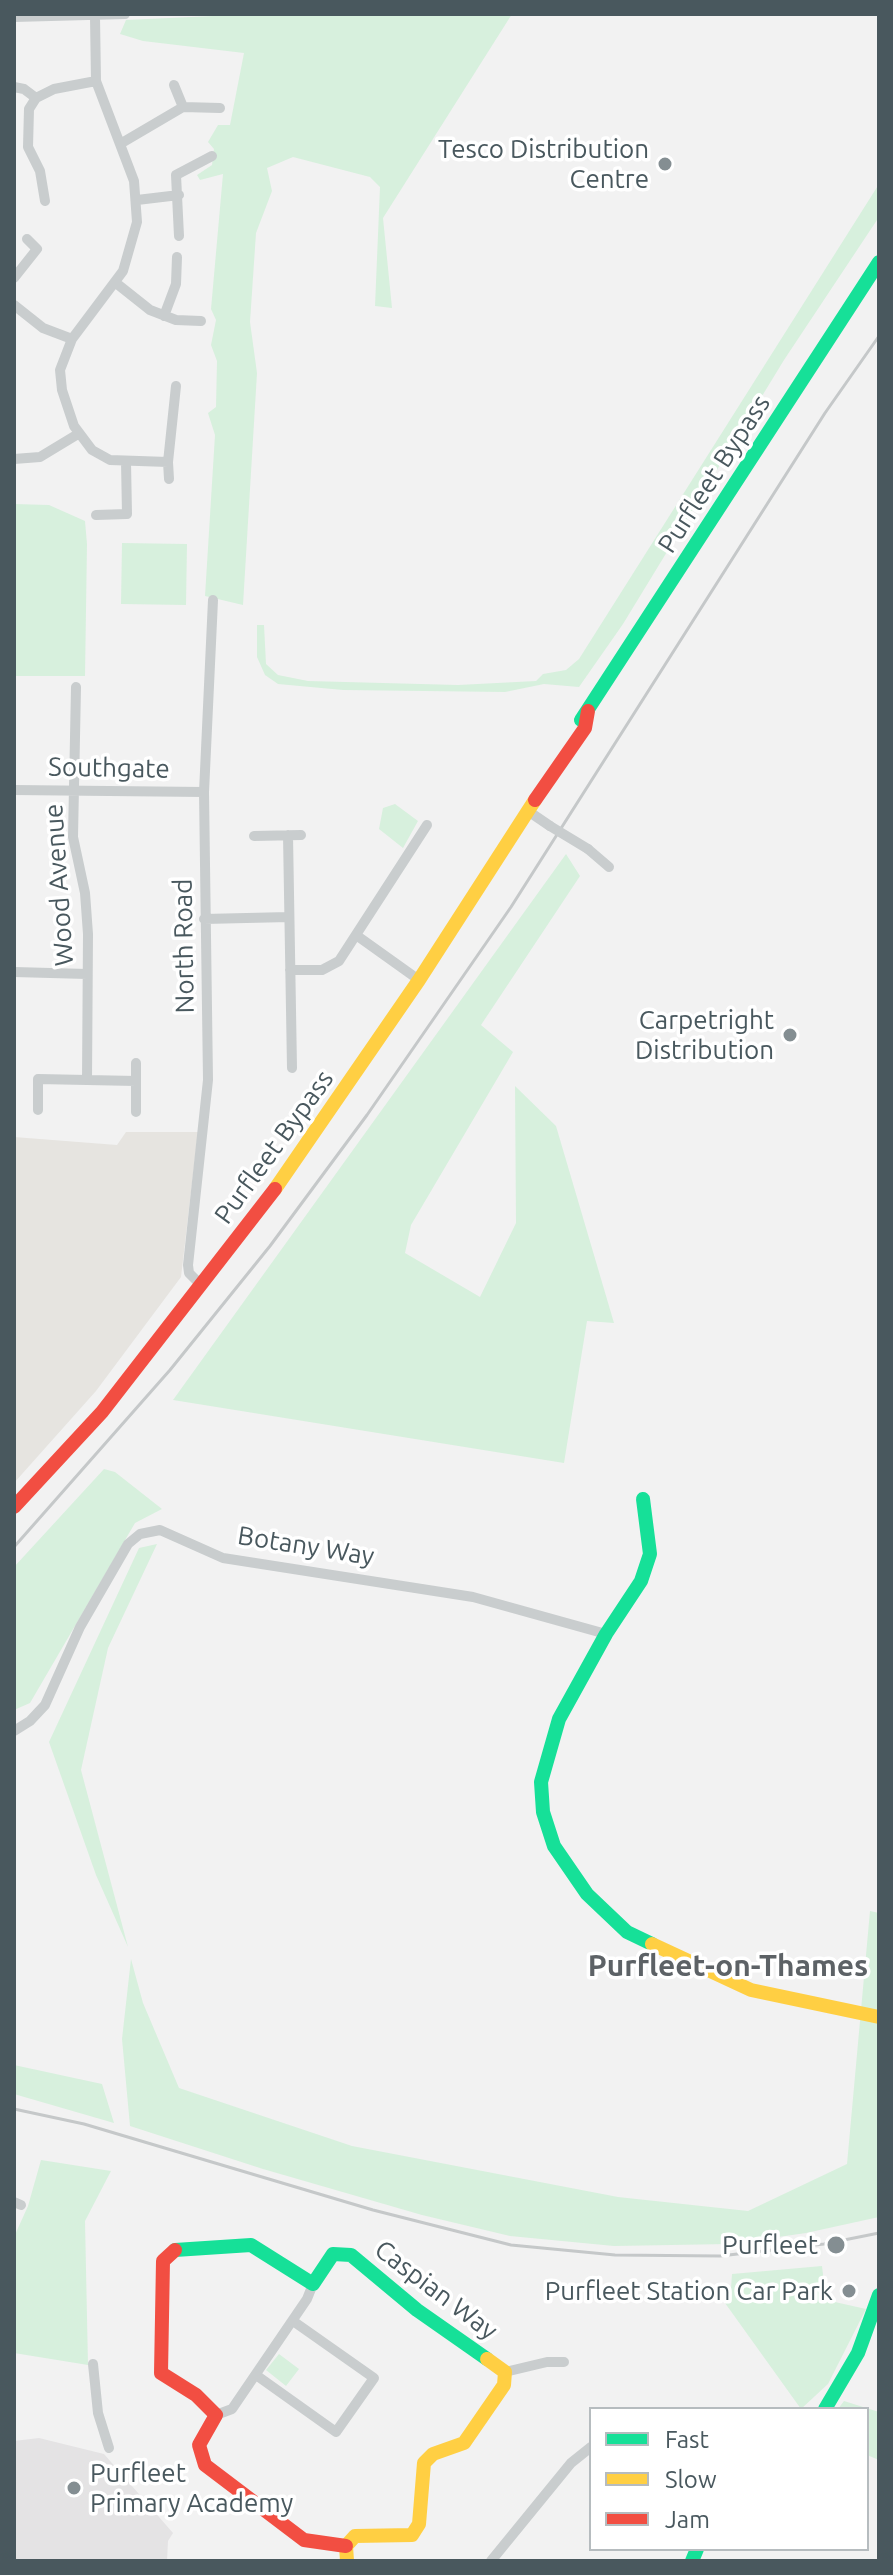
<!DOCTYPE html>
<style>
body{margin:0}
#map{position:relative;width:893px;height:2575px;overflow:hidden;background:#f2f2f2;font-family:Ubuntu,sans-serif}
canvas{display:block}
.frame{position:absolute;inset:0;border:16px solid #49585e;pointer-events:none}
.legend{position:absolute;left:589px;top:2407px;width:280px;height:144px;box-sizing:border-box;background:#fff;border:2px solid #b6bcbf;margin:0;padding:10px 14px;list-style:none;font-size:24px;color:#49585e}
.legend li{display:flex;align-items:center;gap:16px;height:40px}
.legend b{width:40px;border:2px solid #b6bcbf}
</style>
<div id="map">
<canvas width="893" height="2575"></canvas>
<div class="frame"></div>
<ul class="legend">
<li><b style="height:10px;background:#16e098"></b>Fast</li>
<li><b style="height:10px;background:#ffcf43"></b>Slow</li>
<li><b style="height:10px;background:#f24e42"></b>Jam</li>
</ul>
</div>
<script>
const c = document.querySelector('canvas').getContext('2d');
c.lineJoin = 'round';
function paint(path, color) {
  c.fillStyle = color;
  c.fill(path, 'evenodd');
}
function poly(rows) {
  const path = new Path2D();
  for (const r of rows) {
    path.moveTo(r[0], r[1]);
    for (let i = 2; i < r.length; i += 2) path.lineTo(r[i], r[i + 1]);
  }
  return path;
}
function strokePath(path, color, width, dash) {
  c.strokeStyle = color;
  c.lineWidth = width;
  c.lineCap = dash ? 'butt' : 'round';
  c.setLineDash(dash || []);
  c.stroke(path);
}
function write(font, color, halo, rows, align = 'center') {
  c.font = font + ' Ubuntu,sans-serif';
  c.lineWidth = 7;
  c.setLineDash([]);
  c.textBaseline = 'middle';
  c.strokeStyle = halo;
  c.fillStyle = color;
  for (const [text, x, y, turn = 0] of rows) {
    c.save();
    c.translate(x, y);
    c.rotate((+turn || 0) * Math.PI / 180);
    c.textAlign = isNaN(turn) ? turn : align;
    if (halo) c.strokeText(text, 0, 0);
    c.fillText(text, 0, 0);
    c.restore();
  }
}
paint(poly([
 [126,1132,198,1132,181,1277,96,1391,14,1483,14,1137,117,1145]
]), '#e6e4e0');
paint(poly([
 [39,2438,104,2454,173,2533,168,2541,167,2561,14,2561,14,2441]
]), '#e4e3e4');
paint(poly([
 [256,14,512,14,383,218,392,308,375,306,380,187,370,177,293,157,267,168,272,191,256,233,250,322,257,373,243,605,205,596,215,435,208,413,216,407,217,361,211,345,216,320,211,309,223,174,200,180,197,175,212,165,214,149,208,142,218,125,230,125,244,53,143,41,120,34,126,20],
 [879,184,879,217,784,360,623,624,579,687,544,684,505,692,343,690,278,684,265,675,257,657,257,625,264,625,266,664,278,675,308,681,458,685,536,681,543,674,566,670,579,659],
 [14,504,49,505,85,521,87,544,85,676,14,676],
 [122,543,187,544,186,605,121,604],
 [395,804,418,821,403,848,379,829,383,808],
 [566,854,580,876,481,1025,513,1052,411,1225,405,1253,480,1297,516,1223,515,1086,556,1126,614,1323,587,1321,564,1463,173,1400],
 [104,1469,115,1472,162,1509,135,1523,30,1703,14,1710,14,1567],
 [157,1544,108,1648,81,1770,128,1947,96,1875,49,1742,139,1548],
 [870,1911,879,1913,879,2217,806,2233,729,2244,614,2246,510,2236,422,2215,263,2169,130,2126,122,2039,131,1959,143,2003,179,2088,352,2146,618,2197,748,2211,847,2164],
 [14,2065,102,2084,114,2123,14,2094],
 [41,2160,111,2171,85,2221,88,2365,14,2353,14,2237,28,2206],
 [822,2266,826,2300,866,2309,828,2384,801,2409,725,2303,730,2302,732,2274],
 [279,2354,299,2369,286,2386,266,2370],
 [844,2401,879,2412,879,2460,867,2455,867,2409,838,2409]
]), '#d7f0dd');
strokePath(poly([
 [14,17,125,14],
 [95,17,96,81,134,181,137,222,123,271,72,339,60,370,62,390,74,426,92,450,110,460,168,462,176,386],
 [174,85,183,107],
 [14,87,24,89,36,98],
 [120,144,183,107,220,108],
 [137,200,179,195],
 [45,201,40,171,28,147,29,109,36,98,54,89,96,81],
 [179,236,176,175,212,156],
 [14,278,37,249,27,239],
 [116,283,150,310,176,320,201,321],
 [14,305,43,328,72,339],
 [164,316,176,284,177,257],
 [14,459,40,457,78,434],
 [168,462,169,479],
 [96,515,127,514,126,462],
 [76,687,73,837,85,893,88,934,87,1080],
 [14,790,204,792],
 [528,811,550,826],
 [288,835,292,1068],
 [254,836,301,835],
 [588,849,609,867],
 [204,919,289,917],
 [356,935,419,980],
 [290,970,322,970,339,961,427,825],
 [14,972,87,974],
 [38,1110,38,1079,136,1081],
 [136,1112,136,1063],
 [201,1285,189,1273,188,1265,208,1080,204,792,213,600],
 [14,1731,30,1721,45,1705,80,1627,128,1544,140,1534,160,1530,223,1558,473,1597,606,1634],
 [14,2202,21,2205],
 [93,2364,98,2413,109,2448],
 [505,2372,547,2362,564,2362],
 [256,2375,336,2432,374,2378,293,2321],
 [216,2415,232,2409,307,2299,313,2284],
 [491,2561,571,2463,591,2447]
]), '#c9cdce', 10);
strokePath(poly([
 [581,720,879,262],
 [643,1499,650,1554,641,1581,606,1634,559,1719,541,1782,543,1812,554,1846,587,1894,627,1932,652,1944],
 [175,2250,251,2245,313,2284,333,2254,351,2255,417,2310,487,2359],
 [825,2409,858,2353,879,2295],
 [692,2561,697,2549]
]), '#16e098', 14);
strokePath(poly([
 [275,1189,419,980,535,800],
 [652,1944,751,1990,879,2017],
 [347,2561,346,2546,355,2536,412,2535,419,2524,424,2463,433,2454,464,2443,504,2385,505,2372,487,2359]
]), '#ffcf43', 14);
strokePath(poly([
 [535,800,585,728,588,711],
 [14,1507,102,1412,275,1189],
 [175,2250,163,2261,161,2373,196,2395,216,2415,199,2445,205,2465,304,2540,346,2546]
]), '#f24e42', 14);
strokePath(poly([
 [14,1547,170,1370,270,1246,367,1115,511,907,825,413,879,336],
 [14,2109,84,2124,373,2210,511,2245,615,2255,720,2256,824,2244,879,2233]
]), '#c5c8c9', 3);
strokePath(poly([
 [550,826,588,849]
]), '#c9cdce', 10);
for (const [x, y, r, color] of [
 [665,164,8,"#848e92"],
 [790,1035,8,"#848e92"],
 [836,2245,10,"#848e92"],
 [849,2291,8,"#848e92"],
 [74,2488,8,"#848e92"]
]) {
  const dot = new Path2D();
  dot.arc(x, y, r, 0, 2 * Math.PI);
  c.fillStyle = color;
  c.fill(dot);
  strokePath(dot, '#fff', 3);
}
write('26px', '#49585e', '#fff', [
 ["Tesco Distribution",649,149],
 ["Centre",649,179],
 ["Carpetright",774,1020],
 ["Distribution",774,1050],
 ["Purfleet",818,2245],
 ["Purfleet Station Car Park",833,2291],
 ["Purfleet",90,2473,"left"],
 ["Primary Academy",90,2503,"left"]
], 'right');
write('26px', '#49585e', '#fff', [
 ["Purfleet Bypass",714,474,-57],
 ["Southgate",109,768,1],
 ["Wood Avenue",59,885,-94],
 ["North Road",184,946,-91],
 ["Purfleet Bypass",274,1147,-54],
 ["Botany Way",306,1546,9],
 ["Caspian Way",436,2290,37]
]);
write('bold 30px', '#5d6266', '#fff', [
 ["Purfleet-on-Thames",728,1966]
]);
</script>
